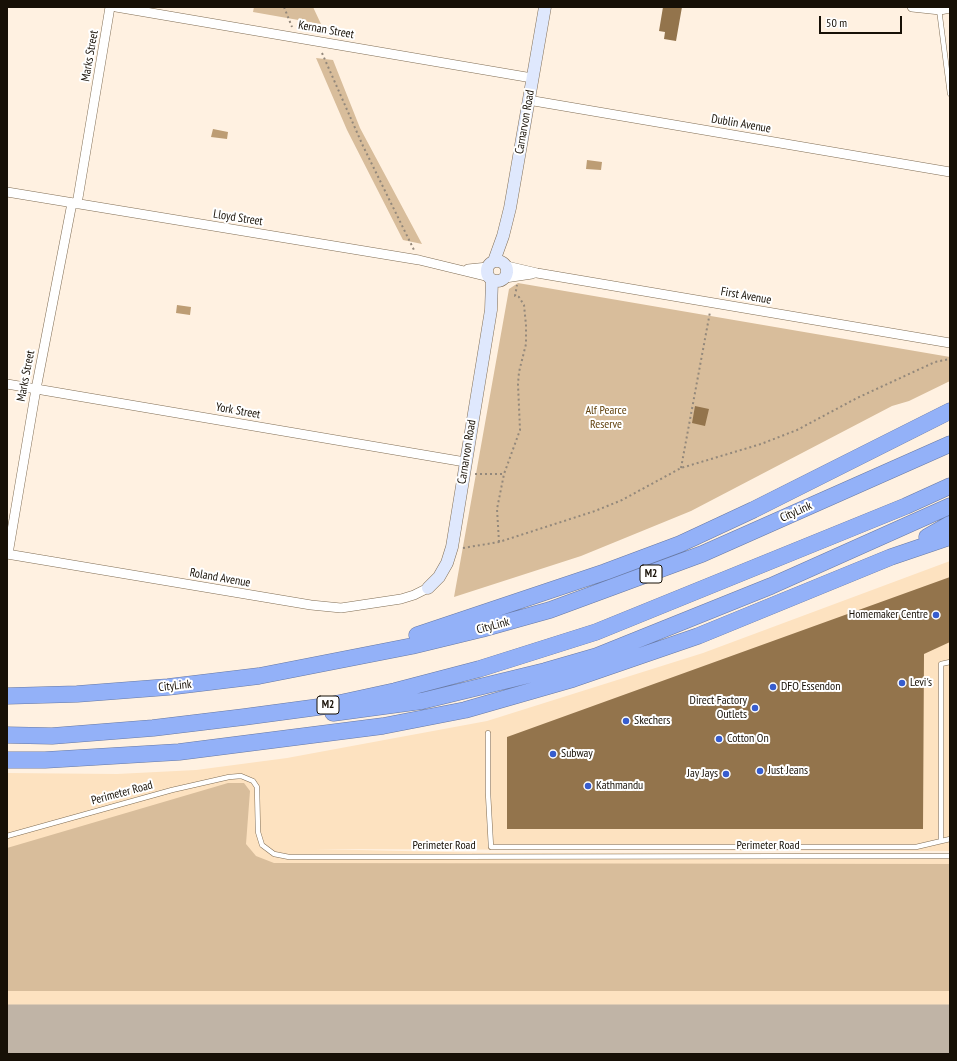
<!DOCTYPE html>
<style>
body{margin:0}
#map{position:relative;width:957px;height:1061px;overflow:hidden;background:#fff1e1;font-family:"PT Sans Narrow",sans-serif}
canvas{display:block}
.frame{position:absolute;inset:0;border:8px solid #171006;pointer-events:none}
.scale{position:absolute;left:819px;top:16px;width:83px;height:18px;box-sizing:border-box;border:2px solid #171006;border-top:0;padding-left:5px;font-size:12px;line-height:14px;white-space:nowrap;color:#171006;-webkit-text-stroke:3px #fff;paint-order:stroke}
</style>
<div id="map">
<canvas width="957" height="1061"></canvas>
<div class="frame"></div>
<div class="scale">50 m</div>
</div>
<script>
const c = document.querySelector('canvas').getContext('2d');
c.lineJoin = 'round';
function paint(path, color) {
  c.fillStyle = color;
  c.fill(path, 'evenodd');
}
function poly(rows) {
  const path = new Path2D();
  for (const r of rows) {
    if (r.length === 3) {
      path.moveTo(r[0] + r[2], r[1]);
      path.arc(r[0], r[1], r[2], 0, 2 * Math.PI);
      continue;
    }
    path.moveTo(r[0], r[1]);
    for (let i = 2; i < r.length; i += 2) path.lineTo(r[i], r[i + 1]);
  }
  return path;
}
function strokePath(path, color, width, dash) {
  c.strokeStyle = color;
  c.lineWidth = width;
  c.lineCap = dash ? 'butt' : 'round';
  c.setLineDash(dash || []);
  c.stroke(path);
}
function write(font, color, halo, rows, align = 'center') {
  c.font = font + ' "PT Sans Narrow",sans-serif';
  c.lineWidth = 4;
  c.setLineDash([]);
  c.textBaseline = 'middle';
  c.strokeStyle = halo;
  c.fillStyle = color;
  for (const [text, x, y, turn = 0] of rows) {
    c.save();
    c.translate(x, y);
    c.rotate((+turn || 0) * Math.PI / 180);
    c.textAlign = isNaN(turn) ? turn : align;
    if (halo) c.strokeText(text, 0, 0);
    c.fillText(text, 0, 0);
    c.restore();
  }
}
paint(poly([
 [950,561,950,851,315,849,490,853,950,854,950,1054,7,1054,7,773,117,774,196,770,287,758,487,721,703,653]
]), '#fde2c0');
paint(poly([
 [254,7,313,7,321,24,253,12],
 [316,58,333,60,360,128,422,244,403,240,347,130],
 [518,283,950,357,950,381,909,401,892,406,691,511,581,556,454,597,509,289],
 [228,783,244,783,250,791,246,844,256,856,274,863,950,864,950,991,7,991,7,848]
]), '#d8bd9b');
paint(poly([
 [213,129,228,132,227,139,211,137],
 [587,160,602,162,601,170,586,169],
 [177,305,191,307,190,315,176,313]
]), '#bd9d74');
strokePath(poly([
 [28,1042,28,1054],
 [76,1054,101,1042]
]), '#c0b4a6', 30);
strokePath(poly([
 [7,1042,950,1042]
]), '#c0b4a6', 75);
paint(poly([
 [663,7,682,7,676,41,664,39,665,32,659,31],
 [695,406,709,409,705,426,692,423],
 [950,577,950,642,924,654,923,829,507,829,507,737]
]), '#93744c');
const lane = poly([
 [939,9,950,94],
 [488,733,488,793,491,847,916,847,950,839],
 [7,836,172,790,229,777,241,776,253,781,257,787,258,832,262,845,274,854,289,857,950,856],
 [941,841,941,664,950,662]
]);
const street = poly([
 [116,7,532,78],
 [912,7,940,10,950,8],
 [528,100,950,172],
 [7,192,419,260,489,277],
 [77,204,110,7],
 [507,266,537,273,950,343],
 [468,269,488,267],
 [505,278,532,274],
 [7,384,465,462],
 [7,554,311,605,341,608,401,599,414,595,428,588],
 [8,554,36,389,72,203]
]);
const secondary = poly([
 [497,271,10],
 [494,261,503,236,510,208,545,7],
 [428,588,439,577,447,563,452,547,491,310,492,280]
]);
const highway = poly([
 [927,537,950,524],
 [417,635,605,572,680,544,753,510,950,411],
 [7,696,77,694,168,687,259,676,412,646,482,629,550,610,702,554,950,444],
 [333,713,422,701,545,671,597,656,771,586,950,506],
 [7,735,52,736,153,728,244,717,326,706,395,691,479,669,596,632,906,506,950,486],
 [7,760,45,760,179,752,383,726,465,710,573,679,698,636,891,557,950,537]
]);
strokePath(lane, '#816e55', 5.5);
strokePath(street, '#816e55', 10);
strokePath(secondary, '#816e55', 13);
strokePath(highway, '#6879a3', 17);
strokePath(poly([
 [284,7,292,27],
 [322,53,363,146,414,250],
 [681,468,710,312],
 [475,474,504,474],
 [499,542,497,509,504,474,520,430,518,384,519,372,526,344,526,325,524,305,519,297,515,296,517,285],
 [463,548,499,542,595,511,622,500,681,468,761,444,797,430,857,398,935,362,950,359]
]), '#93887b', 2, [2, 3]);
strokePath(lane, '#fff', 4.5);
strokePath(street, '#fff', 9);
strokePath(secondary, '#dfe8fd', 12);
strokePath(highway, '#93b1f8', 16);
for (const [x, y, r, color] of [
 [936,615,4,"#375dce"],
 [902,683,4,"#375dce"],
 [773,687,4,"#375dce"],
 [755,708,4,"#375dce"],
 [626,721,4,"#375dce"],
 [719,739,4,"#375dce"],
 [553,754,4,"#375dce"],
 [760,771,4,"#375dce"],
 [726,774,4,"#375dce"],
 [588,786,4,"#375dce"]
]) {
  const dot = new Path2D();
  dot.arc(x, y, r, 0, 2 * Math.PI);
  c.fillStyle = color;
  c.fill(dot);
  strokePath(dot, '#fff', 1.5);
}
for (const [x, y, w] of [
 [651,574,22],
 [328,705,22]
]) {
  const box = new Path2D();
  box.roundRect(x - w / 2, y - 9, w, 18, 3);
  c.fillStyle = '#fff';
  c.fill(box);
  strokePath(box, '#171006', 1);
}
write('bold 11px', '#171006', null, [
 ["M2",651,574],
 ["M2",328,705]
]);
write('12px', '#171006', '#fff', [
 ["Kernan Street",326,30,10],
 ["Marks Street",90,56,-80],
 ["Carnarvon Road",525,122,-80],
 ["Dublin Avenue",741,124,10],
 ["Lloyd Street",238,218,9],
 ["First Avenue",746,296,10],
 ["Marks Street",26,376,-79],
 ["York Street",238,411,10],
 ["Carnarvon Road",467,452,-81],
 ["CityLink",796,512,-24],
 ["Roland Avenue",220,578,10],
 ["CityLink",493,626,-15],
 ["CityLink",175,686,-6],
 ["Perimeter Road",122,793,-15],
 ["Perimeter Road",444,846],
 ["Perimeter Road",768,846]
]);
write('12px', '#62420e', '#fff', [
 ["Alf Pearce",606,411],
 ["Reserve",606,425]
]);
write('12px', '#171006', '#fff', [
 ["Homemaker Centre",928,615,"right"],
 ["Levi's",910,683],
 ["DFO Essendon",781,687],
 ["Direct Factory",747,701,"right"],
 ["Outlets",747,715,"right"],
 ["Skechers",634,721],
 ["Cotton On",727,739],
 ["Subway",561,754],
 ["Just Jeans",768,771],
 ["Jay Jays",718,774,"right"],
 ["Kathmandu",596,786]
], 'left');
</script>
